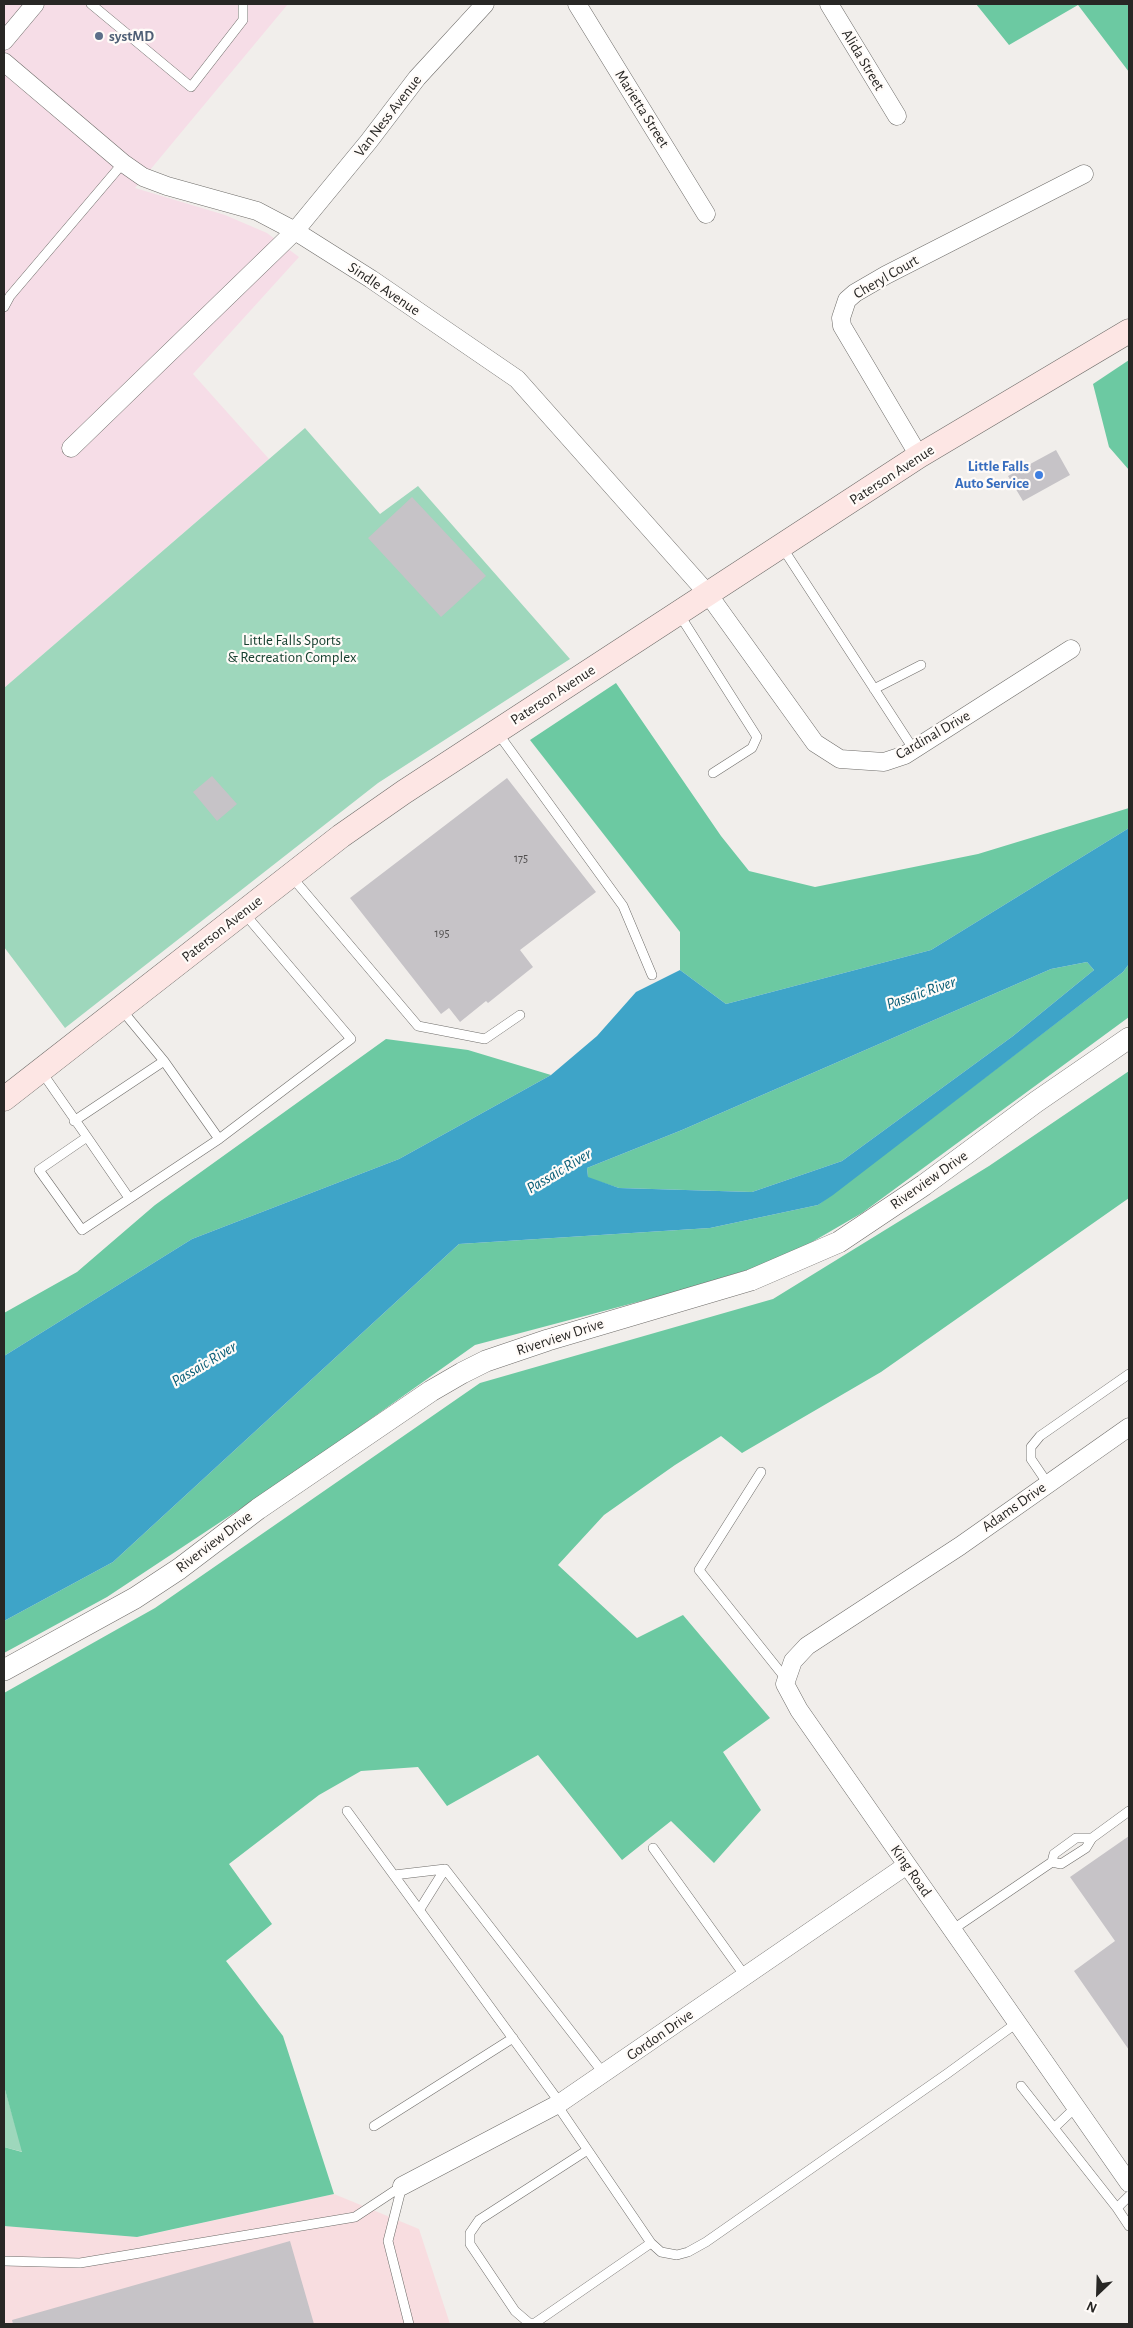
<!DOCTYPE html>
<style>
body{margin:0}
#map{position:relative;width:1133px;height:2328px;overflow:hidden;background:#f1eeeb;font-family:"Alegreya Sans",sans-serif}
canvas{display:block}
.frame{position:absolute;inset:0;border:5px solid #282725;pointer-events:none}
.north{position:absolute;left:1073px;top:2268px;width:50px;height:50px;-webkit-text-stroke:4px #fffbf8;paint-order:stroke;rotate:204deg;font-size:14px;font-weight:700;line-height:20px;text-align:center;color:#282725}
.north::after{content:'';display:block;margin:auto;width:18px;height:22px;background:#282725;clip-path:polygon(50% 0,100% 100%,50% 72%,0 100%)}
</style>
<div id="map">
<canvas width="1133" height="2328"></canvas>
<div class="frame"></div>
<div class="north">N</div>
</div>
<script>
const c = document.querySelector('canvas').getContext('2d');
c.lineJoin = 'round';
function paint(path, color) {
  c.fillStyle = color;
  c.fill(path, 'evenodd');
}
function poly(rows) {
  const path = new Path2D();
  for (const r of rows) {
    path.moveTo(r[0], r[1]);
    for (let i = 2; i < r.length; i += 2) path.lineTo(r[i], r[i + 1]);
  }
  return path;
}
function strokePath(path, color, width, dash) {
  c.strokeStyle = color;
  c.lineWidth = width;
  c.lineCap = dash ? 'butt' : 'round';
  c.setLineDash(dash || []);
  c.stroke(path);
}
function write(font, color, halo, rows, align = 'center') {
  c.font = font + ' "Alegreya Sans",sans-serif';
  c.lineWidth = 4.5;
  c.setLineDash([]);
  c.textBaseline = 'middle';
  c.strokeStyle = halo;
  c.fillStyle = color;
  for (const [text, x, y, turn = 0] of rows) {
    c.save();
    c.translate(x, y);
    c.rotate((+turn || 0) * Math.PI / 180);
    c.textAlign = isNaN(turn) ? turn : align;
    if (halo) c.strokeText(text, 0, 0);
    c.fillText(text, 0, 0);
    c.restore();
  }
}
paint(poly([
 [334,2194,419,2229,450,2324,4,2324,4,2226,138,2237]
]), '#f8dde0');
paint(poly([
 [4,4,288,4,135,188,225,215,267,233,299,257,193,374,269,459,4,688]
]), '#f6dde7');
paint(poly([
 [305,428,380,514,418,486,570,659,378,783,65,1028,4,947,4,688],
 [4,2086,23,2152,4,2147]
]), '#9ed7bc');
paint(poly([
 [976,4,1129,4,1129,72,1078,5,1009,45],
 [1129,360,1129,470,1109,447,1093,384],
 [616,683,721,836,749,871,815,887,978,854,1129,808,1129,828,931,950,726,1004,680,970,680,932,530,740],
 [1087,962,1094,970,1013,1036,842,1161,752,1192,619,1188,588,1178,587,1168,682,1130,1051,969],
 [1129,964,1129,1017,862,1213,781,1260,664,1295,475,1345,296,1472,107,1597,4,1653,4,1621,113,1562,459,1244,710,1228,818,1205,1123,972],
 [386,1039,468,1050,551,1075,399,1159,192,1239,4,1356,4,1313,77,1272,155,1205],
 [1129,1071,1129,1198,881,1372,742,1453,721,1436,675,1465,604,1515,558,1565,637,1638,683,1615,770,1718,723,1752,761,1810,714,1863,671,1821,622,1860,538,1755,447,1806,418,1767,361,1771,319,1795,229,1864,272,1924,226,1961,283,2036,334,2194,137,2237,4,2226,4,2147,22,2152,4,2086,4,1693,155,1608,480,1383,773,1299,989,1166]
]), '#6cc9a2');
paint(poly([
 [1129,828,1129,964,1123,972,833,1195,818,1205,710,1228,459,1244,113,1562,4,1621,4,1356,192,1239,399,1159,551,1075,597,1036,636,992,680,970,726,1004,931,950],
 [1087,962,1094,970,1013,1036,842,1161,752,1192,619,1188,588,1177,587,1168,682,1130,1051,969]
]), '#3ea4c8');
paint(poly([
 [1056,450,1070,475,1023,501,1008,476],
 [412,497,486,576,441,617,368,538],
 [212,776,237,804,217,821,193,792],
 [507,778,596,892,520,950,533,967,488,1003,486,1001,460,1022,449,1008,441,1014,350,898],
 [1129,1836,1129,2050,1074,1971,1115,1941,1070,1877],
 [290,2241,314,2324,13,2324,12,2320]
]), '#c6c3c7');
const service = poly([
 [91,4,191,87,243,20,243,4],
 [4,307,10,296,123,163],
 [782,547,914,750],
 [679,614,757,737,752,748,713,773],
 [874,689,921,665],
 [497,732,623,906,652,975],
 [291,876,418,1026,485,1039,520,1015],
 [121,1009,164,1061],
 [41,1071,87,1137,39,1170,82,1230,219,1139,351,1039,244,913],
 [74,1121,164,1061,219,1139],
 [87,1137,129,1198],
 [761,1472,699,1570,786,1679],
 [1048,1484,1031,1459,1031,1447,1040,1436,1129,1374],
 [347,1811,560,2103],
 [1092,1838,1129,1811],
 [653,1848,745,1976],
 [445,1869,604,2074],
 [394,1875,445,1869],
 [420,1909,445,1869],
 [952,1930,1052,1862,1054,1854,1076,1838,1092,1838,1086,1848,1061,1864,1052,1862],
 [1021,2086,1117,2208],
 [557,2105,651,2243,661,2252,677,2255,688,2252,706,2242,948,2073,1018,2022],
 [374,2126,513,2038],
 [1054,2128,1076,2107],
 [586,2151,479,2220,470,2233,470,2244,515,2311,529,2323,535,2323,651,2243],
 [402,2186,388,2241,409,2324],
 [1129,2196,1117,2208,1129,2226],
 [4,2261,80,2263,355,2217,402,2186]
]);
const minor = poly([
 [577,4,706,214],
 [829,4,897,116],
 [4,41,35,4],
 [4,62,123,163,143,177,167,186,257,211,295,231,371,279,517,379,708,594,815,743,840,759,884,762,905,755,1071,649],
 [71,448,295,231,369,141,417,78,485,4],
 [919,456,842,326,841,318,847,300,855,293,886,275,1084,174],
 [1129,1427,960,1546,807,1646,793,1661,785,1684,799,1710,1129,2183],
 [402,2186,560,2103,907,1865]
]);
const tertiary = poly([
 [4,1670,135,1598,179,1569,258,1509,431,1391,462,1373,486,1361,548,1340,751,1280,839,1242,924,1185,1036,1102,1129,1038]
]);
const secondary = poly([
 [4,1099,341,836,404,792,919,456,1129,331]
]);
strokePath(service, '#6e6c69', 10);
strokePath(minor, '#6e6c69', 19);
strokePath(tertiary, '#6e6c69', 22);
strokePath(secondary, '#6e6c69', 25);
strokePath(service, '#fff', 9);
strokePath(minor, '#fff', 18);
strokePath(tertiary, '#fff', 21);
strokePath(secondary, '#fde6e4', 24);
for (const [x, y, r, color] of [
 [99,36,5,"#5c6f8a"],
 [1039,475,5,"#3f7fe0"]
]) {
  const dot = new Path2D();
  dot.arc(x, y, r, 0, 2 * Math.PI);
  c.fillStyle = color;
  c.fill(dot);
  strokePath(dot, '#fffbf8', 2);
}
write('12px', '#504e4e', null, [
 ["175",521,858],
 ["195",442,933]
]);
write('bold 15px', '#4e5e75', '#fffbf8', [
 ["systMD",109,36]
], 'left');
write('15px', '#282725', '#fffbf8', [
 ["Alida Street",863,60,59],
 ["Marietta Street",642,109,58],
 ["Van Ness Avenue",388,116,-52],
 ["Cheryl Court",886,277,-30],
 ["Sindle Avenue",384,289,34],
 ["Paterson Avenue",892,475,-33],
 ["Paterson Avenue",553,695,-33],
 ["Cardinal Drive",933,735,-30],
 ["Paterson Avenue",222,929,-38],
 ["Riverview Drive",929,1180,-35],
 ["Riverview Drive",560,1337,-18],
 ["Adams Drive",1014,1507,-35],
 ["Riverview Drive",214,1542,-37],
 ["King Road",911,1871,55],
 ["Gordon Drive",660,2035,-35]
]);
write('bold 15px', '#366cbe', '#fffbf8', [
 ["Little Falls",1029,466],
 ["Auto Service",1029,483]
], 'right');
write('15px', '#174030', '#fffbf8', [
 ["Little Falls Sports",292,640],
 ["& Recreation Complex",292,657]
]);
write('italic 16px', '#085d76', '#fffbf8', [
 ["Passaic River",921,993,-19],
 ["Passaic River",559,1171,-31],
 ["Passaic River",204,1364,-31]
]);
</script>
